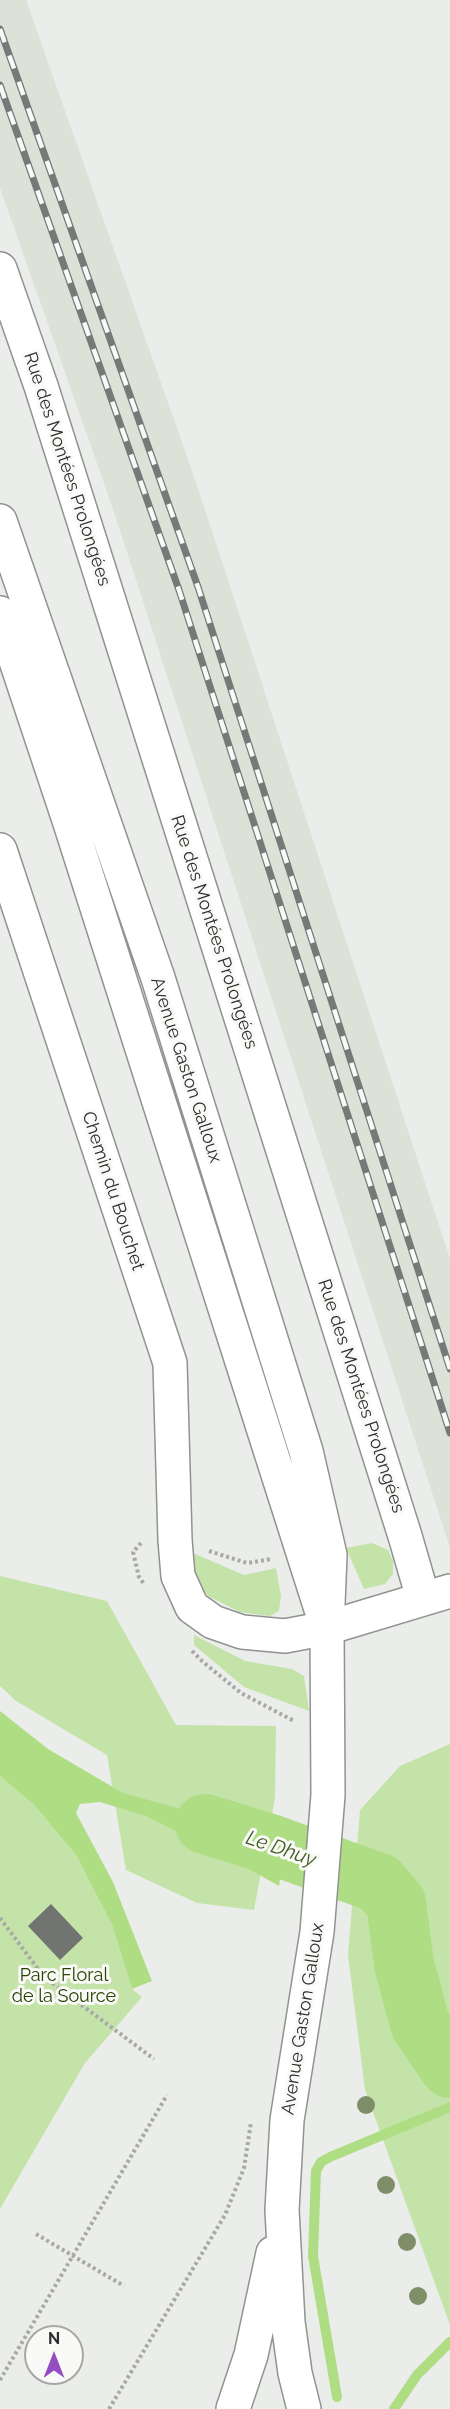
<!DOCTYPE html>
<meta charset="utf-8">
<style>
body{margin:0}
#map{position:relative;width:450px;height:2409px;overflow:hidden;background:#ebedea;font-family:Raleway,sans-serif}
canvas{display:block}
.north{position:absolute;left:24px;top:2325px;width:60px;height:60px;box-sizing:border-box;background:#f9faf7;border:2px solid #a7a8a6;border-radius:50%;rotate:0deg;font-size:16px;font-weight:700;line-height:24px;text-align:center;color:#2d2e2d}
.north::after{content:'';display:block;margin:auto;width:21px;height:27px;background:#954ec1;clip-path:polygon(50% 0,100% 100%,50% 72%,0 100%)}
</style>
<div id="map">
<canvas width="450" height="2409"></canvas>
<div class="north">N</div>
</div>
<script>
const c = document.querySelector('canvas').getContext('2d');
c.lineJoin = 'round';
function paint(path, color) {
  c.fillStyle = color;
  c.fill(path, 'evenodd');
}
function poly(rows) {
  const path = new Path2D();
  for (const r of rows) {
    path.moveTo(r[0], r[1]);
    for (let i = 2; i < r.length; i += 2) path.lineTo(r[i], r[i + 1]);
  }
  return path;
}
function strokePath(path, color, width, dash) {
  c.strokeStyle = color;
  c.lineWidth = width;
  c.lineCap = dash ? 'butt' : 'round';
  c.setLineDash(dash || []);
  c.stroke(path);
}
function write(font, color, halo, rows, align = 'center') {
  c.font = font + ' Raleway,sans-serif';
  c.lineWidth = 6;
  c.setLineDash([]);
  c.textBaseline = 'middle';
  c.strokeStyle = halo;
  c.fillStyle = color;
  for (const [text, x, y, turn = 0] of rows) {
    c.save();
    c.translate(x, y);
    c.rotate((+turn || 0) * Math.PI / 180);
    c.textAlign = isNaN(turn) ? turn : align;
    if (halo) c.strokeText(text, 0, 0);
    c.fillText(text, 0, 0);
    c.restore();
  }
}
paint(poly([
 [0,0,26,0,196,482,450,1259,450,1548,112,506,0,188]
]), '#dde2d9');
paint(poly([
 [372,1543,388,1550,393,1561,393,1574,385,1584,364,1589,346,1548],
 [186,1550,244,1575,276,1568,281,1596,279,1611,270,1616,240,1612,208,1596,199,1583],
 [0,1576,107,1601,176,1725,276,1726,275,1798,254,1910,197,1903,126,1870,107,1755,16,1701,0,1686],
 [194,1635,245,1661,292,1669,304,1676,309,1711,244,1687,194,1645],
 [450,1744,450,2325,365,2090,348,1955,360,1810,400,1766],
 [0,1776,34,1805,76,1855,112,1925,132,1989,142,1997,85,2063,0,2209]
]), '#c4e3a8');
paint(poly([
 [0,1711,48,1749,123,1793,235,1824,270,1828,286,1833,279,1886,226,1856,146,1816,100,1802,80,1804,76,1813,113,1882,152,1981,132,1989,112,1925,76,1855,34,1805,0,1776]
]), '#afdd83');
strokePath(poly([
 [337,2397,313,2256,316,2171,321,2162,330,2157,450,2107],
 [394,2409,417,2375,450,2342]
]), '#afdd83', 10);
strokePath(poly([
 [205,1824,273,1845,379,1883,396,1903,404,1964,420,2024,450,2068]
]), '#afdd83', 60);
paint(poly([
 [51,1904,83,1938,60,1960,28,1926]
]), '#727471');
const minor = poly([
 [0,269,41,386,405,1536,423,1598],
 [0,850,170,1363,175,1540,178,1576,192,1607,213,1622,242,1632,285,1636,327,1628,450,1591]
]);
const major = poly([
 [0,521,158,978,306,1451,330,1555,327,1628,328,1795,317,1932,287,2120,282,2210,288,2322,295,2373,304,2409],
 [0,613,70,823,321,1609],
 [233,2409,251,2355,273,2253]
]);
strokePath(minor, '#919390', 36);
strokePath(major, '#919390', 36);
strokePath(poly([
 [141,1543,133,1552,139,1577,144,1584],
 [209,1551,247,1563,272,1559],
 [192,1651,203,1662,241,1693,294,1721],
 [0,1918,44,1977,154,2059],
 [36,2234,124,2286],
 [0,2380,167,2095],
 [109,2409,225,2215,244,2168,251,2122]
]), '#a8a9a7', 4, [3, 3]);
strokePath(minor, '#fff', 33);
strokePath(major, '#fff', 33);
const rail = poly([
 [0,29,198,587,450,1369],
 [0,85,179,590,450,1433]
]);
strokePath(rail, '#787977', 7);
strokePath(rail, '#f9faf7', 4.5, [14]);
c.fillStyle = '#7f8e69';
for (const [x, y] of [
 [366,2105],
 [386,2185],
 [407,2242],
 [418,2296]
]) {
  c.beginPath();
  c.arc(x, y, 9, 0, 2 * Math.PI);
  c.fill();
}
write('18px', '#2d2e2d', '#f9faf7', [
 ["Rue des Montées Prolongées",67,469,72],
 ["Rue des Montées Prolongées",214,932,72],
 ["Avenue Gaston Galloux",186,1070,72],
 ["Chemin du Bouchet",113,1191,72],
 ["Rue des Montées Prolongées",361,1396,72],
 ["Avenue Gaston Galloux",303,2019,-81]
]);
write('18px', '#274100', '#f9faf7', [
 ["Parc Floral",64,1976],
 ["de la Source",64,1997]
]);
write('italic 20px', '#415e21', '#f9faf7', [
 ["Le Dhuy",281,1849,19]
]);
</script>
